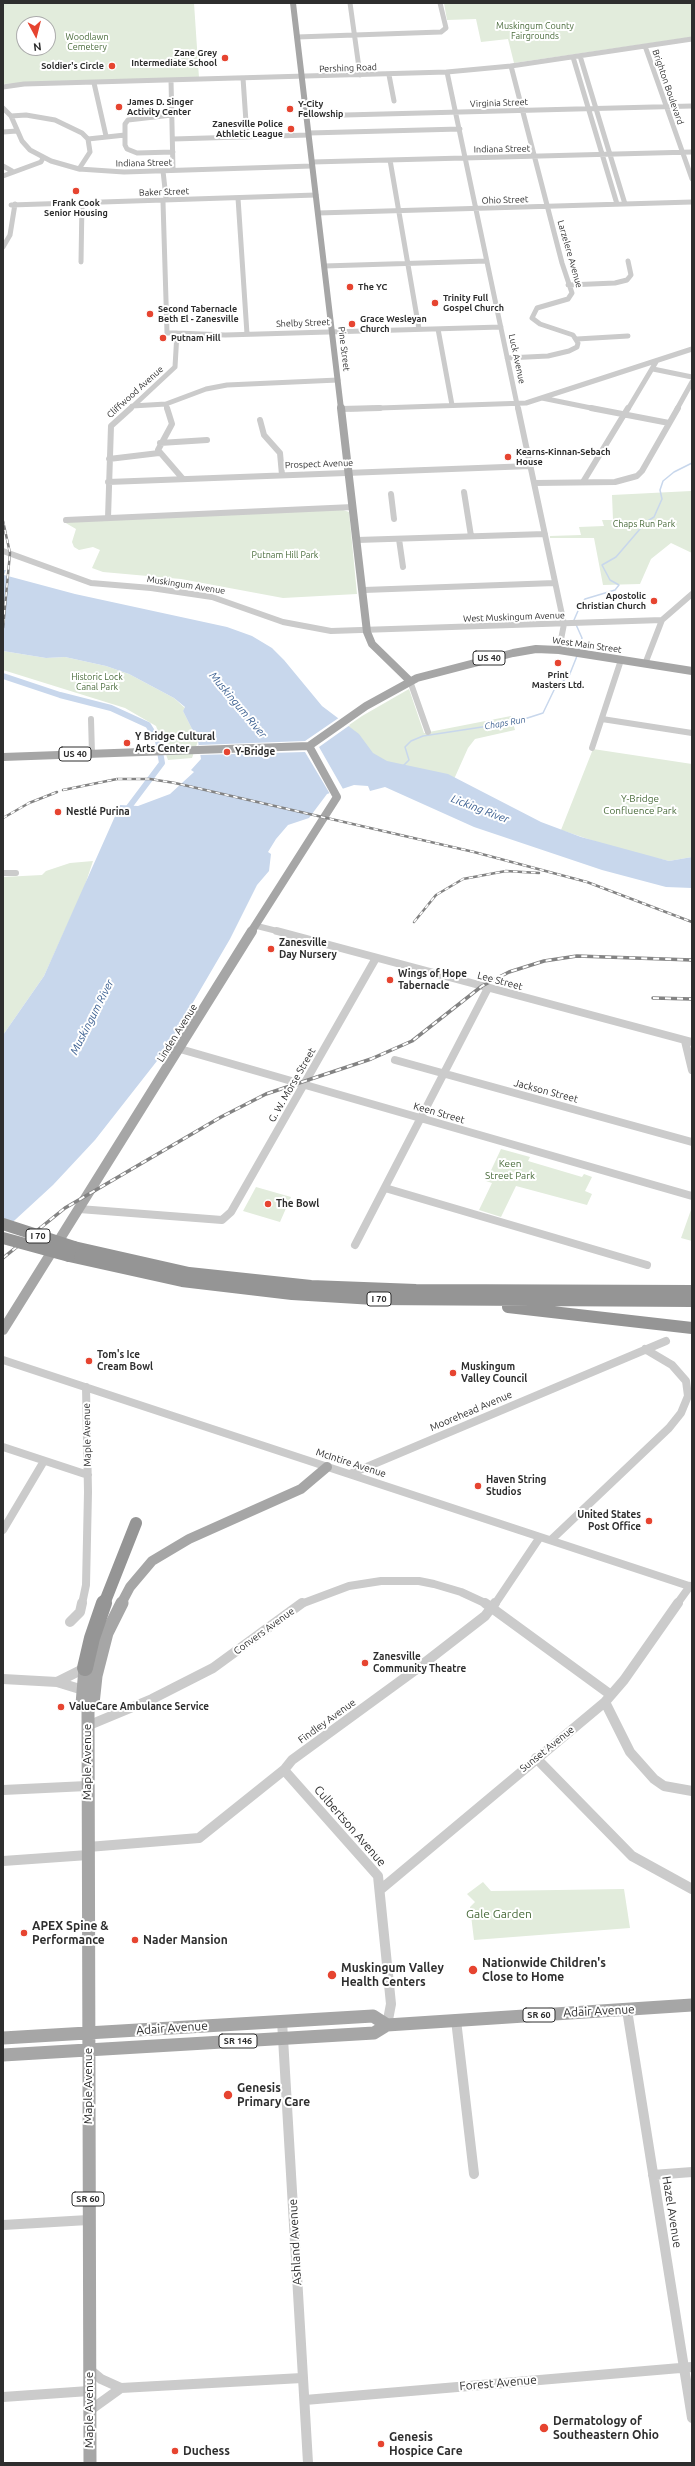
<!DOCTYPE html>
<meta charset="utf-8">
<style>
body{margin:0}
#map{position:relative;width:695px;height:2466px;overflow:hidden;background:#fff;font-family:Ubuntu,sans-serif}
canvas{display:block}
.frame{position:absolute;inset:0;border:4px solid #2e2e2e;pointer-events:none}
.north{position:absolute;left:16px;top:16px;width:40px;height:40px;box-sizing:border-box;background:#fff;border:1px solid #ababab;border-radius:50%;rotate:173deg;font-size:11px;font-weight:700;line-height:16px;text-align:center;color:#2e2e2e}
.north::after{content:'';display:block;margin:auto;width:14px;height:18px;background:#e64430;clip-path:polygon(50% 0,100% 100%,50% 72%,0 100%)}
</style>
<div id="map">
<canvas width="695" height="2466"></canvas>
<div class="frame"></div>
<div class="north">N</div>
</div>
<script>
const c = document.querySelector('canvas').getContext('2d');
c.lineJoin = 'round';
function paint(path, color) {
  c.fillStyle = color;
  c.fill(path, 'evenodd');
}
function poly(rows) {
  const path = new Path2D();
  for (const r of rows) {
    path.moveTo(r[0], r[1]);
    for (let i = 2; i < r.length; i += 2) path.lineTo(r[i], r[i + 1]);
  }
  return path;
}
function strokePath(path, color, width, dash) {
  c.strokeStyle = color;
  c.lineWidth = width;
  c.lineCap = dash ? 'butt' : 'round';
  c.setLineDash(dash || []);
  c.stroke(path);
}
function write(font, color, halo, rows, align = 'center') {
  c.font = font + ' Ubuntu,sans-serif';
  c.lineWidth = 4;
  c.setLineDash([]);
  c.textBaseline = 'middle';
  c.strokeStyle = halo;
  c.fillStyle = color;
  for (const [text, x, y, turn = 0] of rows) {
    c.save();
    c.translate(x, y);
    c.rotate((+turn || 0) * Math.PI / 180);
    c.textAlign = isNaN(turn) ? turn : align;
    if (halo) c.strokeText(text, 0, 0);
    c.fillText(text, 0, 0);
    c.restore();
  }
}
paint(poly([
 [3,3,194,3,199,78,3,84],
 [24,24,48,24,48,48,24,48],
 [444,3,692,3,692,37,514,63,508,39,481,42,476,19,447,20],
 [692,489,692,553,671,543,651,559,640,584,603,585,594,538,550,538,550,536,581,535,579,527,604,526,602,520,613,520,612,495,691,491],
 [340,509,349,512,357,594,283,598,181,579,103,572,92,568,100,550,93,547,79,550,74,547,72,542,76,529,64,522],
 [3,651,46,658,65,657,106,666,129,674,174,698,185,708,183,711,198,741,192,758,168,760,156,726,125,708,3,670],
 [409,689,424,733,511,716,515,730,475,739,468,748,446,797,319,746,362,716],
 [593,749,692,764,692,857,669,861,618,849,561,830],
 [93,861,84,888,44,976,3,1035,3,877,42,875,46,871,70,863],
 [501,1149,530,1157,528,1161,582,1177,584,1174,592,1177,585,1191,592,1194,587,1205,516,1186,501,1217,479,1210,492,1183,486,1181],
 [256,1187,291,1197,280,1222,243,1211],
 [692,1207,692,1241,681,1238],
 [483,1882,491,1891,624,1889,630,1928,474,1940,470,1907,475,1902,467,1894]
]), '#e2ecdc');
paint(poly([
 [3,570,6,570,4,575,75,594,227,627,252,636,272,648,284,660,322,706,359,734,373,753,387,761,448,774,541,822,581,837,669,861,692,857,692,888,666,887,602,870,474,827,385,787,370,791,368,786,354,785,327,794,309,818,288,825,276,839,268,852,271,854,269,871,257,885,230,939,164,1052,95,1140,53,1185,3,1231,3,1035,44,976,120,805,138,806,170,794,194,772,191,770,201,759,198,741,183,711,185,707,174,698,129,674,106,666,65,657,46,658,3,651]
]), '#c8d7ec');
paint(poly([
 [340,717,350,725,319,747,343,789,330,794,305,752,199,755,198,750,199,745,305,741]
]), '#fff');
strokePath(poly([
 [579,650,582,638,574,620,581,604,585,599,615,590,619,585,610,580,602,565,616,557,646,522,654,517,662,499,660,490,663,481,674,472,692,463],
 [403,766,409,760,405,747,411,741,423,736,515,722,543,713,555,688,569,676,577,656]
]), '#c8d7ec', 1.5);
strokePath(poly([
 [3,676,60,695,111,708,148,725,158,741,162,763,129,807,126,816]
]), '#c8d7ec', 6);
strokePath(poly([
 [350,3,360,75],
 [297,37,441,32,446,28,440,3],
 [645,46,692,179],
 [580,56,625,204],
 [573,57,617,204],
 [447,72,518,409],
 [389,75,394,101],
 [243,78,247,137],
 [171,80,173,170],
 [94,83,106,136],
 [3,87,24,84,447,72,511,66,692,39],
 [3,108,11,116,22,141,30,150,51,161,79,169,124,172,312,166],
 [172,115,128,120,125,124,125,145,127,149,137,153,173,152],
 [11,116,26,115,55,120,82,133,88,139,90,152,79,169],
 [306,116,692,106],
 [3,132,17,131],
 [309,133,460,129],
 [88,139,125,135],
 [173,139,309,135],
 [390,160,419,329],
 [312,162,692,152],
 [3,166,12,171],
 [3,176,41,162,43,158],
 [238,198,247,334],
 [11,205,316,195],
 [318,213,692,202],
 [3,247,10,235,15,204],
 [81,262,82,202],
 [324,266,487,261],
 [568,285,615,283,627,280,631,275,628,261],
 [438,329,452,405],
 [177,333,225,335,501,327],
 [577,339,628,336],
 [507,358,548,356,569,351,577,347,578,343,573,335,540,324,532,318,537,308,568,299,572,293,562,263,511,66],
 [653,369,692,377],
 [542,398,596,409],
 [166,404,167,409],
 [132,406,166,404,206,389,227,385,338,380],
 [130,409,175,367,177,333,167,333,163,202,166,198,163,171],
 [350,409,526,403,692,349],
 [628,409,656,362],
 [677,409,692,382]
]), '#cbcbcb', 5);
strokePath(poly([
 [167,408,172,424,158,450,183,479],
 [518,408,564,624,559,650],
 [591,408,669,423],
 [341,409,380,408],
 [260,420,264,435,280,453,282,475],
 [160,443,207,440],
 [109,459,159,453],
 [108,482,531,466],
 [583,482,628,408],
 [535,483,615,482,637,476,642,471,678,408],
 [464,492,471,536],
 [391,494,394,519],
 [108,518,111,426,131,408],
 [66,520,353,507],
 [399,539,403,567],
 [357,540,545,534],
 [3,551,91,583,151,588,212,597,283,622,331,631,662,620],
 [364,590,555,583],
 [645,664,662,620,692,594],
 [410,681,428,732],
 [91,719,92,754],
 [602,719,692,733],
 [592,748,621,660],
 [3,873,16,873],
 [257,926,281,932]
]), '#cbcbcb', 6);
strokePath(poly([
 [277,931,692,1042],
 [685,1041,692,1070],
 [180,1049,692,1196],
 [395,1060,692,1142],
 [385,1188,647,1265],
 [79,1209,222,1220,231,1212,376,958],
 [355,1245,488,988],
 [3,1360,692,1587],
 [3,1447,88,1475],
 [350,1474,666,1341],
 [3,1530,44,1461],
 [551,1540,669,1428,681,1413,688,1396,686,1381,672,1365,645,1349],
 [82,1604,86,1585,88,1492,86,1387],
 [301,1604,349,1586,381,1581,419,1581,434,1584,461,1592,487,1604],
 [495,1604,540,1537],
 [677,1604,690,1586]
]), '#cbcbcb', 8);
strokePath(poly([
 [485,1603,611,1695],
 [70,1622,80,1612,82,1603],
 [3,1679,57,1682,83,1690],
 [57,1682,85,1668],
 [605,1702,630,1752,654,1779,664,1786,692,1791],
 [87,1726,152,1699,213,1668,302,1603],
 [536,1758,632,1856,692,1889],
 [284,1770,378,1876,391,2004,387,2025],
 [3,1790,87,1786],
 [88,1847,199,1838,284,1770,292,1760,414,1671,485,1616,495,1603],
 [3,1861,88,1855],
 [380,1890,605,1702,624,1680,678,1603],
 [627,2010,692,2418],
 [456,2020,474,2174],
 [282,2021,308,2463],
 [653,2175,692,2172],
 [3,2225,88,2220],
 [89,2369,101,2379,121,2388],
 [3,2397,89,2391],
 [305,2400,692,2367],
 [89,2411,121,2388,302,2378]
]), '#cbcbcb', 10);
strokePath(poly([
 [293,3,341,409]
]), '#a6a6a6', 6);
strokePath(poly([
 [341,408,367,632,372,644,410,681],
 [309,746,366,706,417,678,513,653,536,649,559,650,692,671],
 [3,757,309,746],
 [251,932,337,797,309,746]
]), '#a6a6a6', 8);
strokePath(poly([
 [3,1330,252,931],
 [121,1604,130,1587,152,1561,189,1539,301,1489,327,1467]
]), '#a6a6a6', 10);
strokePath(poly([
 [85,1668,82,1704,88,1709],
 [88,1709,90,2463],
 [88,1709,93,1704,96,1676,107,1633,122,1603],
 [3,2038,373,2016,387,2025],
 [3,2055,374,2033,387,2025,692,2005]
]), '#a6a6a6', 13);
strokePath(poly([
 [74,1247,189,1273,311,1286,416,1290,692,1291],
 [69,1256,182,1281,292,1294,374,1299,692,1301],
 [508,1307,692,1328],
 [104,1604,136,1523]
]), '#959595', 12);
strokePath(poly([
 [85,1668,92,1638,104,1603]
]), '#959595', 16);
const railFar1 = poly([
 [3,521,10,553,3,628],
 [118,779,150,779,175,783,474,852,587,882,692,922],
 [63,790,117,779],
 [3,818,29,803,57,792],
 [414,922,436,895,463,879,506,871,539,873]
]);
const rail = poly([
 [653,998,692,999],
 [3,1258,65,1208,221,1117,266,1094,371,1059,412,1041,482,986,509,972,544,961,577,956,692,960]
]);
strokePath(railFar1, '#838383', 2.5);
strokePath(rail, '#838383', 3.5);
strokePath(railFar1, '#fff', 1.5, [4.5]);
strokePath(rail, '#fff', 2, [6]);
strokePath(poly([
 [3,1224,74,1247],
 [3,1238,69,1256]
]), '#959595', 12);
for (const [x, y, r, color] of [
 [225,58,4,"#e64430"],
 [112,66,4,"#e64430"],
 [119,107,4,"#e64430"],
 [290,109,4,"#e64430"],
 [291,129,4,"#e64430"],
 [76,191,4,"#e64430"],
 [350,287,4,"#e64430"],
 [435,303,4,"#e64430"],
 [150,314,4,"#e64430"],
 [352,324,4,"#e64430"],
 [163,338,4,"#e64430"],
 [508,457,4,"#e64430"],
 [654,601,4,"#e64430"],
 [558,663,4,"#e64430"],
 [127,743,4,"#e64430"],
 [227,752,4,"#e64430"],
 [58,812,4,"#e64430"],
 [271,949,4,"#e64430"],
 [390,980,4,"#e64430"],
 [268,1204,4,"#e64430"],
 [89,1361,4,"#e64430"],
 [453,1373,4,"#e64430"],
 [478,1486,4,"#e64430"],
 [649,1521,4,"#e64430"],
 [365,1663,4,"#e64430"],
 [61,1707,4,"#e64430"],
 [24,1933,4,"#e64430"],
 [135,1940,4,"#e64430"],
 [473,1970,5,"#e64430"],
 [332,1975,5,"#e64430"],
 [228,2095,5,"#e64430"],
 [544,2428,5,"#e64430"],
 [381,2444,4,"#e64430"],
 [175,2451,4,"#e64430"]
]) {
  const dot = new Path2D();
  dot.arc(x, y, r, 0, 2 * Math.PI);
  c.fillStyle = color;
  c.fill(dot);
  strokePath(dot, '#fff', 1.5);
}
write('9px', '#496b3b', '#fff', [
 ["Muskingum County",535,26],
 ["Fairgrounds",535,36],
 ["Woodlawn",87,37],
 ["Cemetery",87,47],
 ["Chaps Run Park",644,524],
 ["Putnam Hill Park",285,555],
 ["Historic Lock",97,677],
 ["Canal Park",97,687]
]);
write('bold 9px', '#2e2e2e', '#fff', [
 ["Zane Grey",217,53,"right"],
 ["Intermediate School",217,63,"right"],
 ["Soldier's Circle",104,66,"right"],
 ["James D. Singer",127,102],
 ["Activity Center",127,112],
 ["Y-City",298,104],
 ["Fellowship",298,114],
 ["Zanesville Police",283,124,"right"],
 ["Athletic League",283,134,"right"],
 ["Frank Cook",76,203,"center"],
 ["Senior Housing",76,213,"center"],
 ["The YC",358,287],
 ["Trinity Full",443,298],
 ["Gospel Church",443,308],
 ["Second Tabernacle",158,309],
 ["Beth El - Zanesville",158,319],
 ["Grace Wesleyan",360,319],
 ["Church",360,329],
 ["Putnam Hill",171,338],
 ["Kearns-Kinnan-Sebach",516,452],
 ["House",516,462],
 ["Apostolic",646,596,"right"],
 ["Christian Church",646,606,"right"],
 ["Print",558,675,"center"],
 ["Masters Ltd.",558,685,"center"]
], 'left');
write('9px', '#2e2e2e', '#fff', [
 ["Pershing Road",348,68,-2],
 ["Brighton Boulevard",668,87,71],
 ["Virginia Street",499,103,-2],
 ["Indiana Street",502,149,-1],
 ["Indiana Street",144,163,-1],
 ["Baker Street",164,192,-2],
 ["Ohio Street",505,200,-2],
 ["Larzelere Avenue",570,254,74],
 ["Shelby Street",303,323,-2],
 ["Pine Street",344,349,83],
 ["Luck Avenue",517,359,78],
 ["Cliffwood Avenue",135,392,-42],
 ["Prospect Avenue",319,464,-2],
 ["Muskingum Avenue",186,585,9],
 ["West Muskingum Avenue",514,617,-2],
 ["West Main Street",587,645,8]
]);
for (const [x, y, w] of [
 [489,658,32],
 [75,754,32],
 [38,1236,24],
 [379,1299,24],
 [539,2015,32],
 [238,2041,38],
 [88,2199,32]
]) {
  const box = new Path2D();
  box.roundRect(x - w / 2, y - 7, w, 14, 3);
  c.fillStyle = '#fff';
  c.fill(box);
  strokePath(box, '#2e2e2e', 1);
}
write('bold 9px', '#2e2e2e', null, [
 ["US 40",489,658],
 ["US 40",75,754],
 ["I 70",38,1236],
 ["I 70",379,1299],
 ["SR 60",539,2015],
 ["SR 146",238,2041],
 ["SR 60",88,2199]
]);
write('italic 9px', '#3c6091', '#fff', [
 ["Chaps Run",505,723,-10]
]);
write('bold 10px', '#2e2e2e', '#fff', [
 ["Y Bridge Cultural",135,737],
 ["Arts Center",135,749],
 ["Y-Bridge",235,752],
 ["Nestlé Purina",66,812],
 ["Zanesville",279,943],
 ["Day Nursery",279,955],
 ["Wings of Hope",398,974],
 ["Tabernacle",398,986],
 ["The Bowl",276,1204],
 ["Tom's Ice",97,1355],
 ["Cream Bowl",97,1367],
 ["Muskingum",461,1367],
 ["Valley Council",461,1379],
 ["Haven String",486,1480],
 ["Studios",486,1492],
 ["United States",641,1515,"right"],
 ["Post Office",641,1527,"right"],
 ["Zanesville",373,1657],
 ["Community Theatre",373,1669],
 ["ValueCare Ambulance Service",69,1707]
], 'left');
write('10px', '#496b3b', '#fff', [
 ["Y-Bridge",640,799],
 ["Confluence Park",640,811],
 ["Keen",510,1164],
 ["Street Park",510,1176]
]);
write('10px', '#2e2e2e', '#fff', [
 ["Lee Street",500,981,15],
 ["Linden Avenue",177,1033,-58],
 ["G. W. Morse Street",292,1085,-60],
 ["Jackson Street",546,1091,15],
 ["Keen Street",439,1113,16],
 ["Moorehead Avenue",471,1411,-23],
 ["Maple Avenue",87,1435,-91],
 ["McIntire Avenue",351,1463,18],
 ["Convers Avenue",264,1631,-36],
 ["Findley Avenue",327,1721,-36],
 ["Sunset Avenue",547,1749,-39]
]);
write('italic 11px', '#3c6091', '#fff', [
 ["Muskingum River",238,705,50],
 ["Licking River",480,809,21],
 ["Muskingum River",92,1017,-63]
]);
write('12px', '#2e2e2e', '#fff', [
 ["Maple Avenue",87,1762,-90],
 ["Culbertson Avenue",350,1826,49],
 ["Adair Avenue",599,2011,-3],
 ["Adair Avenue",172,2028,-4],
 ["Maple Avenue",88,2086,-90],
 ["Hazel Avenue",672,2212,81],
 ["Ashland Avenue",295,2242,-93],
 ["Forest Avenue",498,2383,-5],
 ["Maple Avenue",89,2410,-90]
]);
write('12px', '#496b3b', '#fff', [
 ["Gale Garden",499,1914]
]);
write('bold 12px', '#2e2e2e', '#fff', [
 ["APEX Spine &",32,1926],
 ["Performance",32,1940],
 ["Nader Mansion",143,1940],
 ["Nationwide Children's",482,1963],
 ["Close to Home",482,1977],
 ["Muskingum Valley",341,1968],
 ["Health Centers",341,1982],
 ["Genesis",237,2088],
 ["Primary Care",237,2102],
 ["Dermatology of",553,2421],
 ["Southeastern Ohio",553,2435],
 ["Genesis",389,2437],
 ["Hospice Care",389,2451],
 ["Duchess",183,2451]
], 'left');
</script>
